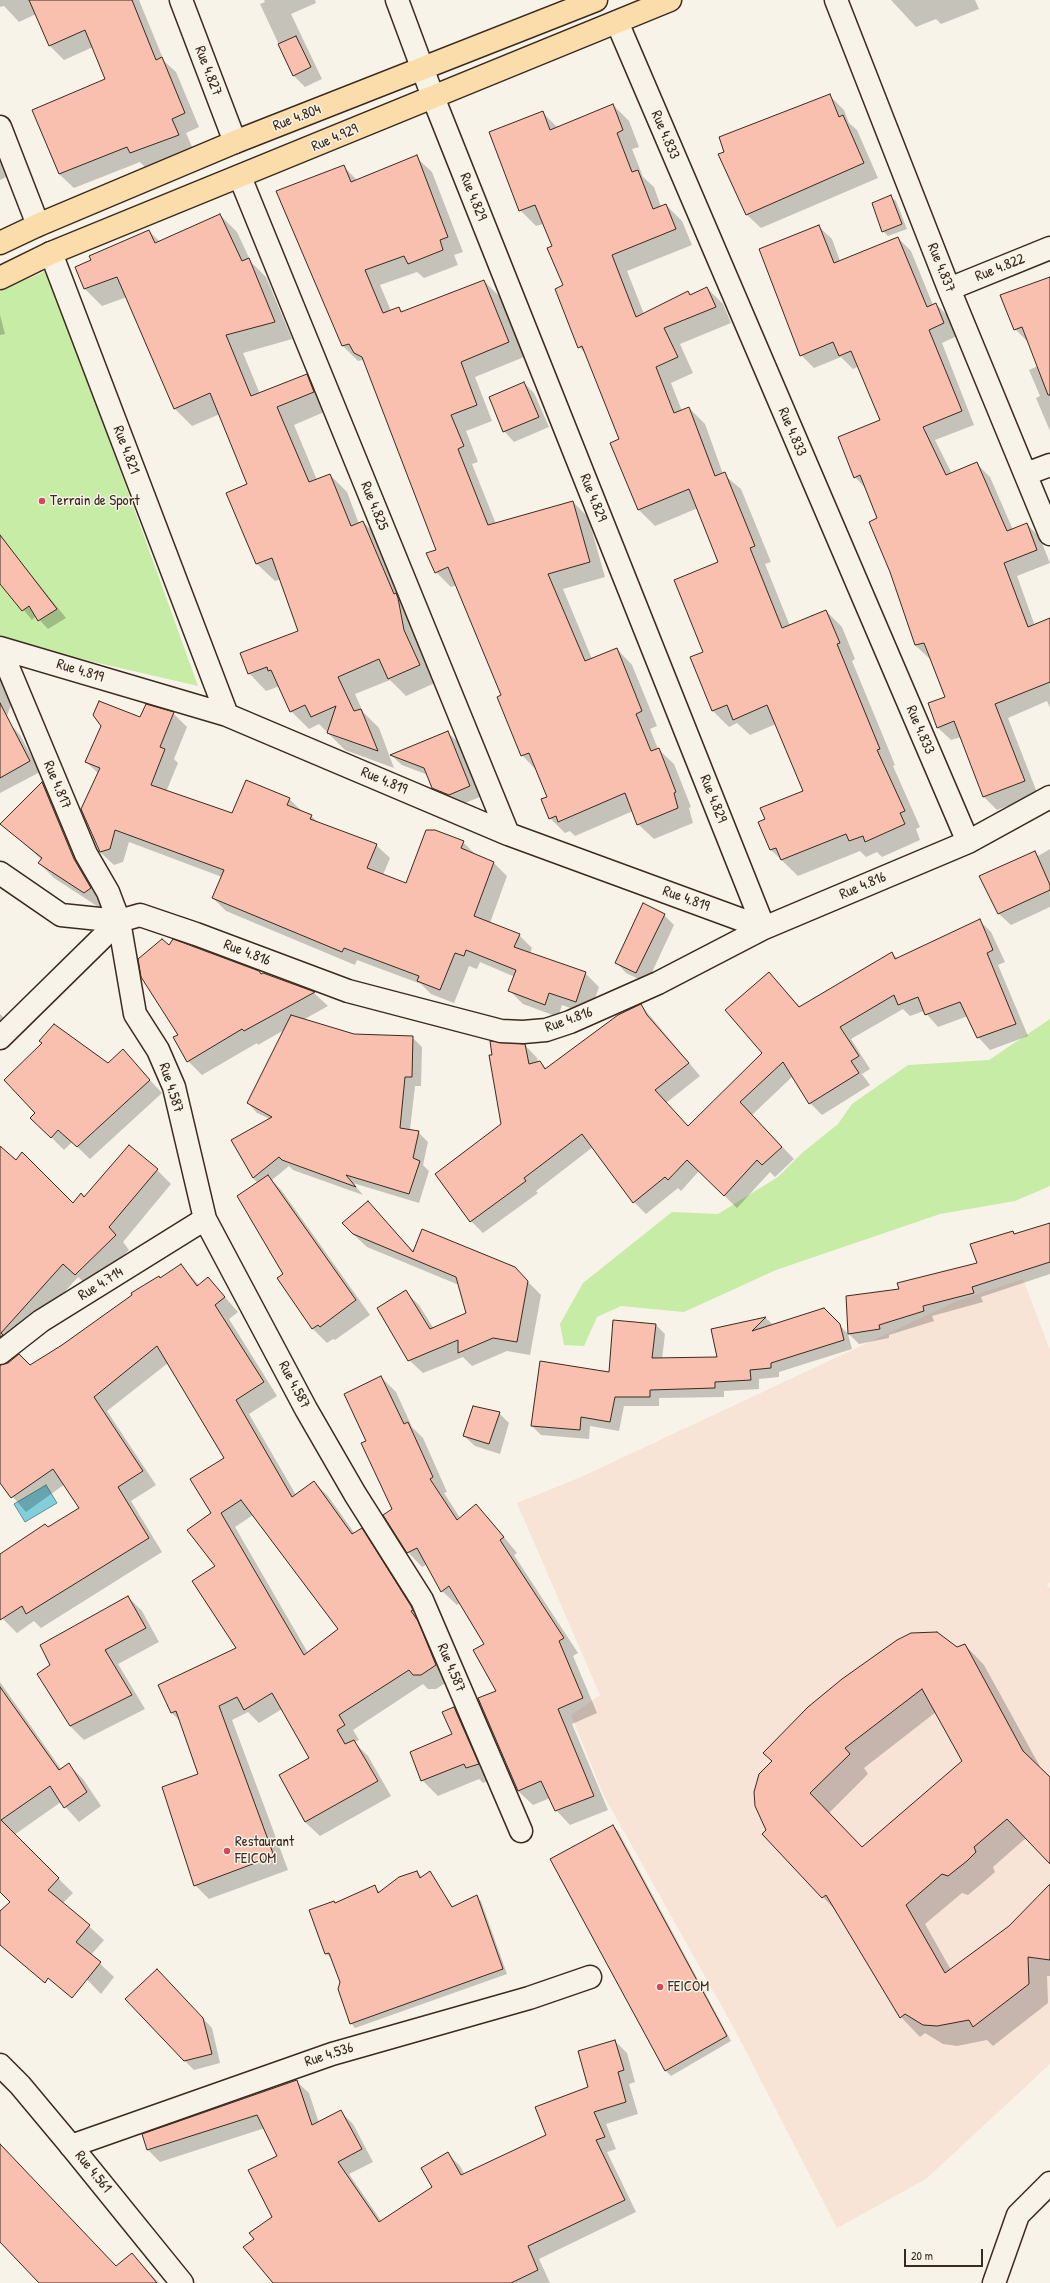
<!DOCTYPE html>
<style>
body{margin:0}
#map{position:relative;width:1050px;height:2283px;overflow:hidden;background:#f7f3e8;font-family:"Patrick Hand",sans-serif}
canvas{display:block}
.scale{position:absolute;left:904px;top:2249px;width:79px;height:18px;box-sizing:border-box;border:2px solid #3b2a1e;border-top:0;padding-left:5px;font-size:12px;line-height:14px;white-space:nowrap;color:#3b2a1e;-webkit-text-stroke:3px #f7f3e8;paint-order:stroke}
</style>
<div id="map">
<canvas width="1050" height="2283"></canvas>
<div class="scale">20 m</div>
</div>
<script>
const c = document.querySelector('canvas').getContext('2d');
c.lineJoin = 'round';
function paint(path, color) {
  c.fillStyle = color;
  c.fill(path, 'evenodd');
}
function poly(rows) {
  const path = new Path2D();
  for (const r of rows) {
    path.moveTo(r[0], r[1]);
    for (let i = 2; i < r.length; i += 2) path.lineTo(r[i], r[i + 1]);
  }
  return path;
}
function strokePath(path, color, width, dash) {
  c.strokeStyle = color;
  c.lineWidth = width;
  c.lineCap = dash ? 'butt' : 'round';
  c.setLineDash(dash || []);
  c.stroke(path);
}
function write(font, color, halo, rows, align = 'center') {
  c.font = font + ' "Patrick Hand",sans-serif';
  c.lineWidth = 3;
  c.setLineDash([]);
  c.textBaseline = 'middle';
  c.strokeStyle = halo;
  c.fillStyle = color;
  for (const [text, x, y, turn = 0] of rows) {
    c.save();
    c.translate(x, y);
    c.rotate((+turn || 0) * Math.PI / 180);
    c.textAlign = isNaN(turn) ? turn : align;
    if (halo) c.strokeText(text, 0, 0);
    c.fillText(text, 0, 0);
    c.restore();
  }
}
paint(poly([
 [1023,1279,1050,1350,1050,1582,1047,1585,1050,1589,1050,2064,926,2179,837,2228,736,2032,604,1796,571,1715,600,1695,517,1503,581,1477,959,1300]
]), '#f8e3d7');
paint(poly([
 [48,270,198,686,3,641,0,635,0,291],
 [1050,1019,1050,1186,1015,1201,940,1214,776,1270,684,1312,621,1306,597,1317,584,1346,564,1345,560,1324,583,1283,672,1212,718,1214,778,1177,802,1153,838,1124,852,1104,908,1065,989,1060]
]), '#c6eca6');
const water = poly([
 [46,1485,57,1503,25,1522,14,1504,46,1485]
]);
paint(water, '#80cfdb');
strokePath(water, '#648d8f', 1);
paint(poly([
 [0,0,139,0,164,61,176,72,199,127,186,133,193,149,145,167,140,162,74,188,59,174,106,80,93,47,64,60,50,46,36,14,19,22,4,6,0,7],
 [264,0,315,0,316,3,291,14,322,79,305,87,293,75,260,4,265,2],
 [891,0,975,0,979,9,941,24,936,19,916,27],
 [830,96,844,110,849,123,857,130,878,178,761,228,746,214],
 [613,105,629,121,639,147,632,149,643,177,654,187,661,207,666,205,682,221,692,245,627,271,644,314,687,292,691,295,707,288,723,304,731,323,680,344,693,373,671,383,682,411,689,408,705,424,723,474,741,489,771,562,765,564,790,626,826,611,842,627,855,659,852,661,895,765,893,766,920,827,916,829,920,840,882,857,877,852,866,857,860,851,798,876,771,850,760,822,804,791,776,724,750,735,737,723,729,727,713,711,692,658,704,652,720,562,698,508,655,526,639,510,621,440,586,354,579,347,554,247,543,224,536,226,520,210,542,112,558,128],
 [0,135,13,174,0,180],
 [416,157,432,172,463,252,454,255,458,265,424,278,417,272,380,285,391,311,399,308,403,312,484,281,499,296,524,357,475,377,492,421,466,431,478,462,472,464,496,524,573,502,588,517,605,577,563,589,592,659,617,649,632,665,657,726,650,729,658,749,674,764,691,807,689,808,693,823,654,839,638,824,633,811,575,836,570,831,565,833,550,818,548,798,537,771,522,755,502,695,457,585,451,587,436,572,437,550,366,363,362,360,358,361,343,346,343,166,358,181],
 [891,197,896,201,907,229,888,236,883,231],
 [220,215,237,232,251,262,266,277,292,339,243,353,260,394,307,376,324,393,331,409,294,425,317,480,330,475,347,492,359,524,363,522,381,540,437,682,406,696,390,680,355,694,363,712,379,728,394,768,345,750,319,724,309,729,291,711,280,686,266,691,249,673,300,632,281,579,275,581,257,564,227,493,249,485,220,414,192,426,174,408,127,297,102,306,85,289,76,267,149,231,160,242],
 [818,226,832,239,840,261,898,238,911,251,933,305,936,304,949,317,957,336,942,343,974,425,935,440,952,474,977,464,990,477,1013,530,1027,524,1040,538,1050,563,1017,576,1035,626,1050,625,1050,708,1047,701,1008,718,1038,795,997,810,984,797,961,737,951,740,937,727,947,697,931,658,929,658,915,645,891,572,879,519,867,490,855,477,882,421,859,366,853,369,841,357,814,368,801,355],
 [1050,277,1050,431,1036,398,1040,396,1029,370,1038,366,1029,343,1015,329,1002,296],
 [0,315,5,334,0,335],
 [524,383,534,393,549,427,514,442,504,431],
 [12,551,66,618,48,629,36,616,32,620,0,582,0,560],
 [0,675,5,680,3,688,13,699,7,716,0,713],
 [173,713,187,727,174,759,178,763,166,792,232,814,289,799,303,812,311,816,319,823,376,845,390,858,383,875,406,885,463,842,476,855,494,863,507,876,490,923,519,935,532,948,530,954,585,973,599,987,589,1015,562,1005,558,1017,523,1004,510,991,515,977,480,962,477,969,469,966,454,1003,431,994,421,984,357,960,355,965,226,911,213,898,222,877,129,842,123,862,114,865,100,852,98,773,86,762,141,718],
 [10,724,20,735,40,772,0,793,0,730],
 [447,732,458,742,480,797,460,805,444,799,433,788,428,775,402,765,392,756],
 [42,784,57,799,106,904,100,908,54,878,39,863,42,860,1,823],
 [1050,849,1050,907,1011,925,999,914,1035,852,1038,856],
 [664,915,674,925,647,983,626,973,616,962],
 [979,920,991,932,1005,962,998,965,1028,1036,990,1050,978,1037,968,1016,938,1027,924,1011,910,1016,903,1009,851,1039,870,1069,862,1074,870,1085,822,1115,810,1103,793,1076,752,1115,794,1159,775,1177,770,1172,737,1208,699,1171,681,1191,678,1188,646,1214,634,1202,593,1147,536,1191,538,1193,483,1233,471,1221,503,1124,525,1045,537,1058,538,1063,540,1062,547,1069,641,1005,700,1076,666,1103,688,1127,763,1054,769,973,800,1007,892,953,898,959],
 [169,946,262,975,263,974,314,993,328,1006,303,1020,354,1035,412,1037,422,1047,421,1086,415,1086,410,1130,418,1132,428,1142,423,1165,429,1171,419,1203,353,1183,363,1195,293,1170,289,1166,272,1180,282,1191,370,1315,335,1340,333,1339,327,1343,313,1329,278,1278,284,1274,258,1183,253,1178,233,1140,270,1119,257,1113,248,1103,284,1030,258,1045,257,1043,202,1075,188,1061,179,1035],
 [0,1014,18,1031,0,1044],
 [123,1051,162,1093,90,1159,72,1142,64,1150,32,1118,108,1065],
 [0,1147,73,1204,157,1170,171,1184,123,1242,129,1250,90,1288,78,1277,14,1348,2,1363,2,1366,19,1355,30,1366,181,1265,199,1285,208,1278,238,1312,229,1319,277,1396,249,1414,296,1495,314,1482,328,1496,355,1534,362,1529,376,1544,425,1621,450,1680,436,1689,428,1689,423,1684,353,1730,359,1740,354,1742,368,1756,391,1796,320,1836,305,1822,281,1775,310,1759,282,1709,259,1723,248,1712,232,1720,288,1870,209,1899,195,1885,200,1775,181,1722,172,1713,237,1648,216,1566,212,1513,225,1459,168,1363,107,1411,156,1485,131,1501,162,1552,41,1628,34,1621,17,1633,3,1619,0,1615,0,1555,80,1509,65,1484,26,1512,0,1482],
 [253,1515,339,1629,308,1653,235,1527],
 [368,1202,414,1252,514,1268,541,1295,530,1355,507,1351,472,1366,463,1357,423,1373,409,1360,405,1291,419,1305,434,1329,467,1314,459,1285,367,1247,353,1234],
 [1050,1224,1050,1274,981,1297,983,1302,932,1316,934,1321,889,1335,889,1338,859,1344,849,1334,847,1297,900,1290,978,1263,1013,1232,1015,1234],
 [824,1309,848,1334,852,1349,779,1372,779,1377,759,1379,759,1389,724,1391,724,1397,659,1398,659,1406,624,1406,619,1431,590,1426,589,1439,541,1435,532,1426,610,1373,614,1321,656,1325,665,1334,662,1359,718,1358,712,1330,766,1318,773,1325],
 [381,1377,396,1392,412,1427,423,1438,447,1492,444,1493,460,1518,476,1506,490,1520,517,1553,514,1555,578,1653,573,1656,597,1713,572,1724,608,1810,570,1825,556,1810,550,1798,533,1805,518,1791,498,1691,485,1644,460,1603,457,1605,442,1591,427,1564,422,1567,408,1552,367,1442],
 [499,1413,509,1423,500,1454,475,1446,464,1436],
 [128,1597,142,1611,159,1642,118,1664,145,1709,84,1740,70,1726,51,1666],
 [965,1645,984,1665,1043,1772,1050,1779,1050,1862,1026,1838,993,1867,995,1872,986,1880,968,1895,962,1893,925,1924,951,1970,1010,1927,1050,1886,1050,1976,1047,1976,1048,2003,993,2046,987,2040,957,2046,943,2044,925,2033,920,2037,901,2017,839,1914,764,1834,767,1831,756,1806,957,1648],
 [936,1712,963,1761,862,1848,829,1813,868,1774,864,1768],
 [0,1682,61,1769,69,1765,83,1779,101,1806,79,1822,61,1802,14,1835,73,1893,63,1903,104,1940,91,1955,114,1977,101,1994,0,1890],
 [454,1709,470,1724,493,1779,483,1783,479,1779,438,1796,422,1780,453,1734],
 [613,1826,618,1831,731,2041,671,2076,666,2071,551,1859],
 [417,1872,422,1877,430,1873,453,1908,476,1896,481,1901,507,1974,355,2028,351,2023,341,1982,332,1958,326,1954,334,1902,336,1903,374,1887,380,1892],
 [166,1979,212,2028,220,2063,194,2070,184,2060],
 [615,2041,627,2053,635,2082,629,2084,638,2114,606,2124,616,2149,607,2152,636,2212,539,2259,550,2283,273,2283,244,2247,255,2239,273,2217,278,2156,265,2128,160,2162,148,2150,144,2135,296,2081,309,2093,319,2123,341,2112,353,2124,373,2162,349,2174,382,2222,434,2188,448,2154,460,2166,465,2175,547,2135,589,2087],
 [0,2151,117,2267,132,2254,159,2283,42,2283,0,2240]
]), '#0003');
const building = poly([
 [29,0,132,0,156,60,162,57,185,113,172,119,179,135,130,153,127,147,59,174,32,110,105,79,85,30,49,46,29,0],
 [296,36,311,67,293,76,278,44,296,36],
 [830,94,839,117,843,115,864,163,746,215,718,154,724,152,719,137,830,94],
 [613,104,623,130,617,133,632,172,638,170,653,209,666,204,676,229,612,255,636,317,688,291,690,295,707,287,716,307,664,328,678,357,656,367,674,413,689,407,715,476,725,472,755,546,750,548,782,628,826,610,840,643,837,644,880,749,877,750,905,811,900,813,905,824,865,842,863,836,849,841,846,834,781,860,776,848,770,850,758,822,765,819,760,808,803,791,767,705,733,720,727,705,712,711,690,657,703,652,674,580,718,562,689,489,638,510,610,443,619,439,582,346,578,348,555,289,563,285,547,248,552,246,535,205,519,211,489,132,543,111,550,130,613,104],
 [417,155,448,237,440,240,443,250,408,264,404,256,365,270,383,313,399,307,401,312,484,280,509,342,461,362,477,405,451,415,464,446,458,449,488,525,573,501,590,562,548,574,585,661,617,648,642,711,636,714,651,751,659,748,676,792,674,793,678,808,637,825,625,793,558,822,556,816,549,819,541,799,547,797,529,753,521,756,497,697,501,695,448,567,435,573,426,553,436,550,362,357,354,353,349,344,342,346,276,191,344,165,351,182,417,155],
 [891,195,902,224,882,232,872,203,891,195],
 [220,214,242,261,249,258,275,322,226,335,251,396,307,374,314,392,277,407,309,482,330,474,351,526,363,521,394,594,396,593,398,598,404,630,420,665,388,679,379,659,338,677,354,711,361,709,378,751,327,733,336,706,311,717,305,705,290,712,271,670,268,671,267,667,248,674,240,653,298,631,272,558,256,564,226,493,247,484,210,393,174,409,117,277,84,289,75,267,91,260,89,256,149,230,155,243,220,214],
 [819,225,834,263,898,237,927,307,936,303,944,323,929,330,962,411,923,427,946,475,977,462,1007,531,1027,523,1037,550,1004,563,1028,627,1050,618,1050,682,995,704,1025,781,983,797,954,721,937,728,928,703,945,697,924,643,915,645,890,572,869,522,877,518,860,475,854,478,838,437,880,420,851,351,839,356,833,342,800,356,759,249,819,225],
 [1050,277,1050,395,1048,395,1022,327,1014,330,1000,295,1050,277],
 [524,382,539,417,503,432,489,397,524,382],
 [0,535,57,609,38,621,29,606,22,611,0,584,0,535],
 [99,701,140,717,146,704,174,712,160,747,165,749,151,785,232,813,246,780,290,798,287,805,312,815,310,819,377,844,367,868,406,883,426,830,435,830,464,841,461,848,494,862,474,916,520,934,514,947,586,972,576,1002,549,993,545,1005,508,991,516,970,466,950,464,956,455,953,440,990,417,981,419,976,344,948,342,952,212,898,224,870,115,830,110,849,100,852,81,809,100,768,85,762,101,726,93,715,99,701],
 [0,703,30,761,0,778,0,703],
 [448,731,470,786,449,795,432,788,424,768,390,755,448,731],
 [42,782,74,859,91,888,84,893,38,863,42,858,0,824,42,782],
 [1035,851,1050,885,1050,890,998,914,979,876,1035,851],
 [643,903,665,914,636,973,615,963,643,903],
 [980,919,993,950,987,953,1016,1024,977,1038,960,1002,925,1015,918,997,898,1005,894,995,840,1027,859,1056,851,1061,859,1073,809,1104,783,1062,740,1102,782,1147,762,1165,757,1160,724,1196,687,1160,668,1180,665,1177,633,1203,582,1134,524,1178,526,1181,470,1222,435,1174,501,1124,489,1055,492,1055,490,1041,525,1044,529,1064,540,1061,545,1069,618,1015,641,1004,647,1015,689,1063,655,1090,688,1126,762,1053,725,1010,769,972,799,1007,892,952,895,959,980,919],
 [162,939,169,945,173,939,259,971,261,974,263,973,315,992,244,1031,242,1029,187,1062,173,1037,178,1035,141,977,138,959,162,939],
 [291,1015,354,1034,413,1036,412,1077,405,1077,400,1128,419,1131,413,1158,420,1161,409,1194,346,1175,356,1187,282,1160,279,1157,253,1178,231,1140,272,1117,247,1103,291,1015],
 [54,1024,108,1063,123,1049,150,1080,77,1147,58,1130,51,1138,30,1118,35,1113,4,1080,42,1043,39,1041,54,1024],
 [129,1145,158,1169,109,1227,116,1235,75,1275,63,1264,1,1333,3,1335,0,1337,0,1146,16,1160,22,1152,73,1203,81,1193,84,1197,129,1145],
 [268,1175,356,1300,320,1327,318,1325,312,1329,277,1278,283,1274,237,1196,268,1175],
 [368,1201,413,1252,422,1229,515,1267,528,1281,517,1342,493,1338,458,1353,458,1340,408,1361,377,1308,406,1290,430,1329,466,1313,456,1277,353,1234,342,1223,368,1201],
 [1050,1223,1050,1262,972,1287,974,1293,923,1306,924,1311,879,1325,880,1329,848,1334,846,1296,899,1289,897,1283,977,1263,970,1244,1013,1231,1014,1234,1050,1223],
 [181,1264,197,1286,208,1277,225,1297,215,1305,264,1382,236,1400,292,1497,314,1481,352,1534,362,1528,411,1606,413,1610,411,1611,418,1621,436,1665,421,1675,413,1675,409,1670,339,1715,345,1725,337,1730,345,1744,354,1740,378,1781,305,1822,279,1775,309,1758,272,1693,244,1710,237,1697,219,1706,274,1856,194,1886,162,1787,198,1774,176,1711,171,1713,158,1685,236,1648,192,1581,215,1566,187,1530,211,1513,190,1479,224,1458,157,1346,94,1397,143,1471,118,1487,149,1538,26,1614,22,1606,0,1620,0,1554,45,1524,48,1527,79,1508,53,1469,11,1498,0,1483,0,1365,8,1363,19,1354,30,1365,62,1345,132,1295,131,1293,159,1276,160,1278,181,1264],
 [241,1500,338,1629,304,1655,221,1513,241,1500],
 [824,1308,840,1324,844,1340,771,1363,771,1368,750,1370,751,1380,715,1382,715,1388,650,1390,650,1397,615,1397,610,1422,581,1417,580,1430,531,1426,540,1361,609,1372,613,1320,656,1324,652,1358,717,1357,711,1329,766,1317,752,1331,824,1308],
 [381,1376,404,1424,408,1422,433,1477,430,1479,457,1520,476,1504,504,1537,500,1540,564,1638,559,1641,583,1698,558,1709,594,1796,555,1811,541,1781,518,1791,478,1698,496,1691,473,1650,484,1644,449,1586,441,1592,417,1548,407,1553,383,1515,392,1509,361,1443,366,1441,344,1394,381,1376],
 [473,1406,500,1412,489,1444,463,1436,473,1406],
 [128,1596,146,1628,105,1650,132,1695,70,1726,37,1674,50,1665,40,1645,128,1596],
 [937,1632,957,1647,965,1644,1023,1751,1050,1777,1050,1864,1007,1819,974,1847,976,1852,967,1861,948,1876,942,1874,906,1905,945,1973,1009,1926,1050,1884,1050,1960,1028,1957,1029,1984,973,2027,969,2020,937,2026,923,2025,905,2014,900,2018,826,1895,822,1898,762,1834,766,1830,755,1806,754,1792,759,1774,772,1761,763,1753,808,1707,842,1679,897,1640,911,1633,937,1632],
 [922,1689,962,1761,862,1847,810,1793,850,1754,845,1748,922,1689],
 [0,1687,59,1770,69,1763,87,1792,64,1808,50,1786,1,1820,59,1878,48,1890,90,1925,76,1942,101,1962,72,1998,48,1978,45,1983,0,1945,0,1911,10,1902,0,1892,0,1687],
 [454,1707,479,1764,466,1768,464,1764,421,1781,410,1752,452,1734,442,1712,454,1707],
 [613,1825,727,2036,665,2071,550,1859,613,1825],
 [417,1871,420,1878,430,1871,452,1907,477,1895,503,1969,350,2024,338,1989,340,1982,329,1953,325,1954,309,1910,334,1901,335,1903,375,1885,378,1893,399,1877,417,1871],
 [157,1969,203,2018,212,2054,184,2061,125,1999,157,1969],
 [615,2040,624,2070,618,2072,626,2102,594,2112,605,2137,596,2140,625,2200,528,2246,538,2270,511,2283,273,2283,243,2247,254,2239,249,2233,272,2217,248,2170,277,2156,257,2115,147,2150,142,2134,297,2080,312,2125,341,2110,362,2149,338,2162,379,2222,432,2187,421,2168,448,2152,461,2175,546,2135,535,2107,588,2087,578,2051,615,2040],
 [0,2144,116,2266,132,2253,157,2283,39,2283,0,2242,0,2144]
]);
paint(building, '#f9bfaf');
strokePath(building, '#3b2a1e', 1);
const street = poly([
 [181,0,235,142],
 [397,0,433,97,764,928],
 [836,0,949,289,1050,534],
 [617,22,968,842],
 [0,127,38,225],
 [240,177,508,834],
 [51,253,227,715],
 [949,289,1050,248],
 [1026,474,1050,465],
 [0,648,86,854,108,892,119,921,135,1014,158,1050,174,1087,205,1219,306,1409,355,1494,422,1600,521,1831],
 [0,648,227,715,508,834,764,928],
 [0,873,61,915,119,921,140,915,196,934,348,991,501,1031,523,1032,546,1030,570,1022,658,983,764,928,968,842,1050,797],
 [0,1038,119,921],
 [0,1353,41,1321,205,1219],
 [71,2146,332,2054,529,1998,590,1977],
 [994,2283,1018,2215,1050,2183]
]);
const secondary = poly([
 [0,2065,20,2085,71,2146,182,2283]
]);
const primary = poly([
 [0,243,38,225,235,142,596,0],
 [0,278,51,253,670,0]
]);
strokePath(street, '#3b2a1e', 25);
strokePath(secondary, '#3b2a1e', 25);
strokePath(primary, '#3b2a1e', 25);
strokePath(street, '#f7f3e8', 22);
strokePath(secondary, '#f7f3e8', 22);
strokePath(primary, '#fbddab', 22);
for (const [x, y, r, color] of [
 [42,501,4,"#d1495b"],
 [227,1851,4,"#d1495b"],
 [660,1987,4,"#d1495b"]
]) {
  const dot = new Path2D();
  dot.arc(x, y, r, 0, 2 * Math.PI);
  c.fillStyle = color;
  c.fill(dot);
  strokePath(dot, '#f7f3e8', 1.5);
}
write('15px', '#3b2a1e', '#f7f3e8', [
 ["Rue 4.827",208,71,69],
 ["Rue 4.804",297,118,-21],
 ["Rue 4.833",665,135,67],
 ["Rue 4.929",335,138,-23],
 ["Rue 4.829",473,197,68],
 ["Rue 4.837",941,268,68],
 ["Rue 4.822",1000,268,-22],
 ["Rue 4.833",792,432,67],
 ["Rue 4.821",126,450,69],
 ["Rue 4.829",593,498,68],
 ["Rue 4.825",374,506,68],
 ["Rue 4.819",80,671,17],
 ["Rue 4.833",920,730,67],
 ["Rue 4.819",384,781,23],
 ["Rue 4.817",57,785,67],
 ["Rue 4.829",713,799,68],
 ["Rue 4.816",863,886,-23],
 ["Rue 4.819",686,899,20],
 ["Rue 4.816",247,953,21],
 ["Rue 4.816",569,1020,-20],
 ["Rue 4.587",171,1088,72],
 ["Rue 4.714",101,1284,-32],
 ["Rue 4.587",294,1385,62],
 ["Rue 4.587",451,1668,67],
 ["Rue 4.536",329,2055,-18],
 ["Rue 4.561",93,2172,51]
]);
write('15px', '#3b2a1e', '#f7f3e8', [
 ["Terrain de Sport",50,501],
 ["Restaurant",235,1842],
 ["FEICOM",235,1859],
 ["FEICOM",668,1987]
], 'left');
</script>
